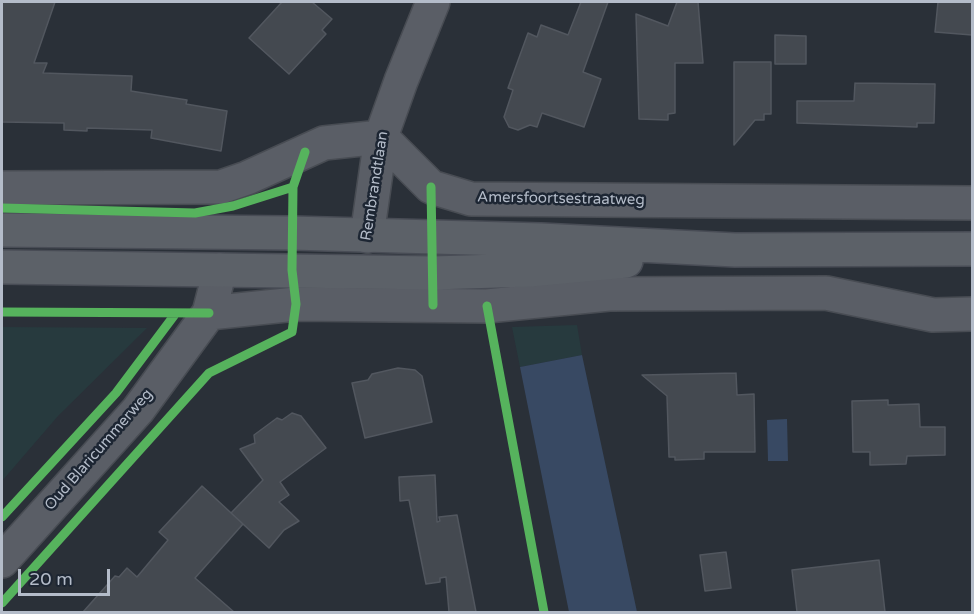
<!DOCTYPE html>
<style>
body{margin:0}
#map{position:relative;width:974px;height:614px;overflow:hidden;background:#2a3038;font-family:"Varela Round",sans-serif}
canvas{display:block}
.frame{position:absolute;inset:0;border:3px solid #b4bcc9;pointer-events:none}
.scale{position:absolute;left:18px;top:569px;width:92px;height:27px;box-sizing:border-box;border:3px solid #b4bcc9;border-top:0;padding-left:8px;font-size:18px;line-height:21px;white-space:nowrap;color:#b4bcc9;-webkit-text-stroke:4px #1d2633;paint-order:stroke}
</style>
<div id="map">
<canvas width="974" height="614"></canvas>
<div class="frame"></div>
<div class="scale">20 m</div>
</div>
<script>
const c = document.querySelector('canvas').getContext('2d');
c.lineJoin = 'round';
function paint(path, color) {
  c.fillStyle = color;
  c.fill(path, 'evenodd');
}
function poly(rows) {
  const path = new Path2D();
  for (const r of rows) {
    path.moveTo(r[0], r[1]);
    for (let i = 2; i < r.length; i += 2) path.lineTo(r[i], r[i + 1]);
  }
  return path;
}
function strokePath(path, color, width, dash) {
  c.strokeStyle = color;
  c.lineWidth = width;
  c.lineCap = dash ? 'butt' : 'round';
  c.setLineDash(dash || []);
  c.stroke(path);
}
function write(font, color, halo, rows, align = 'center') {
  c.font = font + ' "Varela Round",sans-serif';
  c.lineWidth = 5;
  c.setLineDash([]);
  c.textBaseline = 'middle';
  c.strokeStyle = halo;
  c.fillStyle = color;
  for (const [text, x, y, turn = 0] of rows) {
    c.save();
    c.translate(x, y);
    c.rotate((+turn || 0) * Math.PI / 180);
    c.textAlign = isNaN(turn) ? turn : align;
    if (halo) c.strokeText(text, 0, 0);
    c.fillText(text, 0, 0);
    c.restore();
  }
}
paint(poly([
 [577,325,582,355,520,367,512,327],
 [2,327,147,328,58,416,2,481]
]), '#273a3e');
paint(poly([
 [582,355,637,612,569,612,520,367],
 [787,419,788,461,768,461,767,420]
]), '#384963');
const building = poly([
 [2,2,55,2,34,63,47,63,43,73,132,76,131,91,187,100,186,104,227,111,221,151,151,138,152,130,87,128,87,131,64,130,64,123,2,122,2,2],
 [282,2,312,2,332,19,322,30,326,34,289,74,249,38,282,2],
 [581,2,608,2,583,72,601,79,584,127,542,113,537,127,530,125,518,130,509,127,504,117,513,90,508,88,528,33,537,37,541,25,568,35,581,2],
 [677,2,698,2,703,63,675,63,675,113,668,114,668,120,639,119,636,14,668,26,677,2],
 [938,2,972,2,972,35,935,32,938,2],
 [775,35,806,36,806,64,775,64,775,35],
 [734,62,771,62,771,114,764,114,764,120,755,120,734,145,734,62],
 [855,83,935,84,934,123,917,123,917,127,797,123,797,101,854,101,855,83],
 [398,368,415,370,422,376,432,422,365,438,352,383,368,380,372,374,398,368],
 [736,373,737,395,754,394,755,452,704,452,704,459,675,460,675,457,669,457,667,396,642,375,736,373],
 [888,400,888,405,919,404,920,427,945,427,945,455,907,456,906,464,870,465,870,452,853,452,852,401,888,400],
 [292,413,301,416,326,448,280,482,289,495,279,502,299,521,284,530,269,548,231,513,263,480,240,449,255,443,254,435,277,418,282,420,292,413],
 [435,475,437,522,440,521,439,517,457,515,476,612,449,612,446,577,440,578,440,582,426,584,409,500,400,501,399,477,435,475],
 [202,486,243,524,195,578,234,612,83,612,115,576,119,577,127,568,137,577,168,540,159,532,202,486],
 [726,552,731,588,705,591,700,555,726,552],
 [879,560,885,612,797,612,792,570,879,560]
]);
paint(building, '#444950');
strokePath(building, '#52575f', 1.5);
const minor = poly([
 [2,188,221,187,247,178,324,143,381,137,431,187,471,199,972,203],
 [367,236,381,137,401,81,433,2],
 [209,313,296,304,487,306,609,294,826,293,933,315,972,314],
 [2,561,138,410,209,313,220,270]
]);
const major = poly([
 [2,230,292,233,541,240,735,250,972,249],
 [2,267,433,273,530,270,626,261]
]);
strokePath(minor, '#484c53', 36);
strokePath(major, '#484c55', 36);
strokePath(minor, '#5a5e66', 33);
strokePath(major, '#5c6168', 33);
strokePath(poly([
 [431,187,433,305],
 [2,208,195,213,233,206,293,187,305,152],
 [487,306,544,612],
 [2,312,209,313],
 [2,517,116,393,176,313],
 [2,603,209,373,292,332,296,304,292,270,293,187]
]), '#56b35d', 9);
write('15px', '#b4bcc9', '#1d2633', [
 ["Rembrandtlaan",375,186,-81],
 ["Amersfoortsestraatweg",561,199,1],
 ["Oud Blaricummerweg",99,450,-49]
]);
</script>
